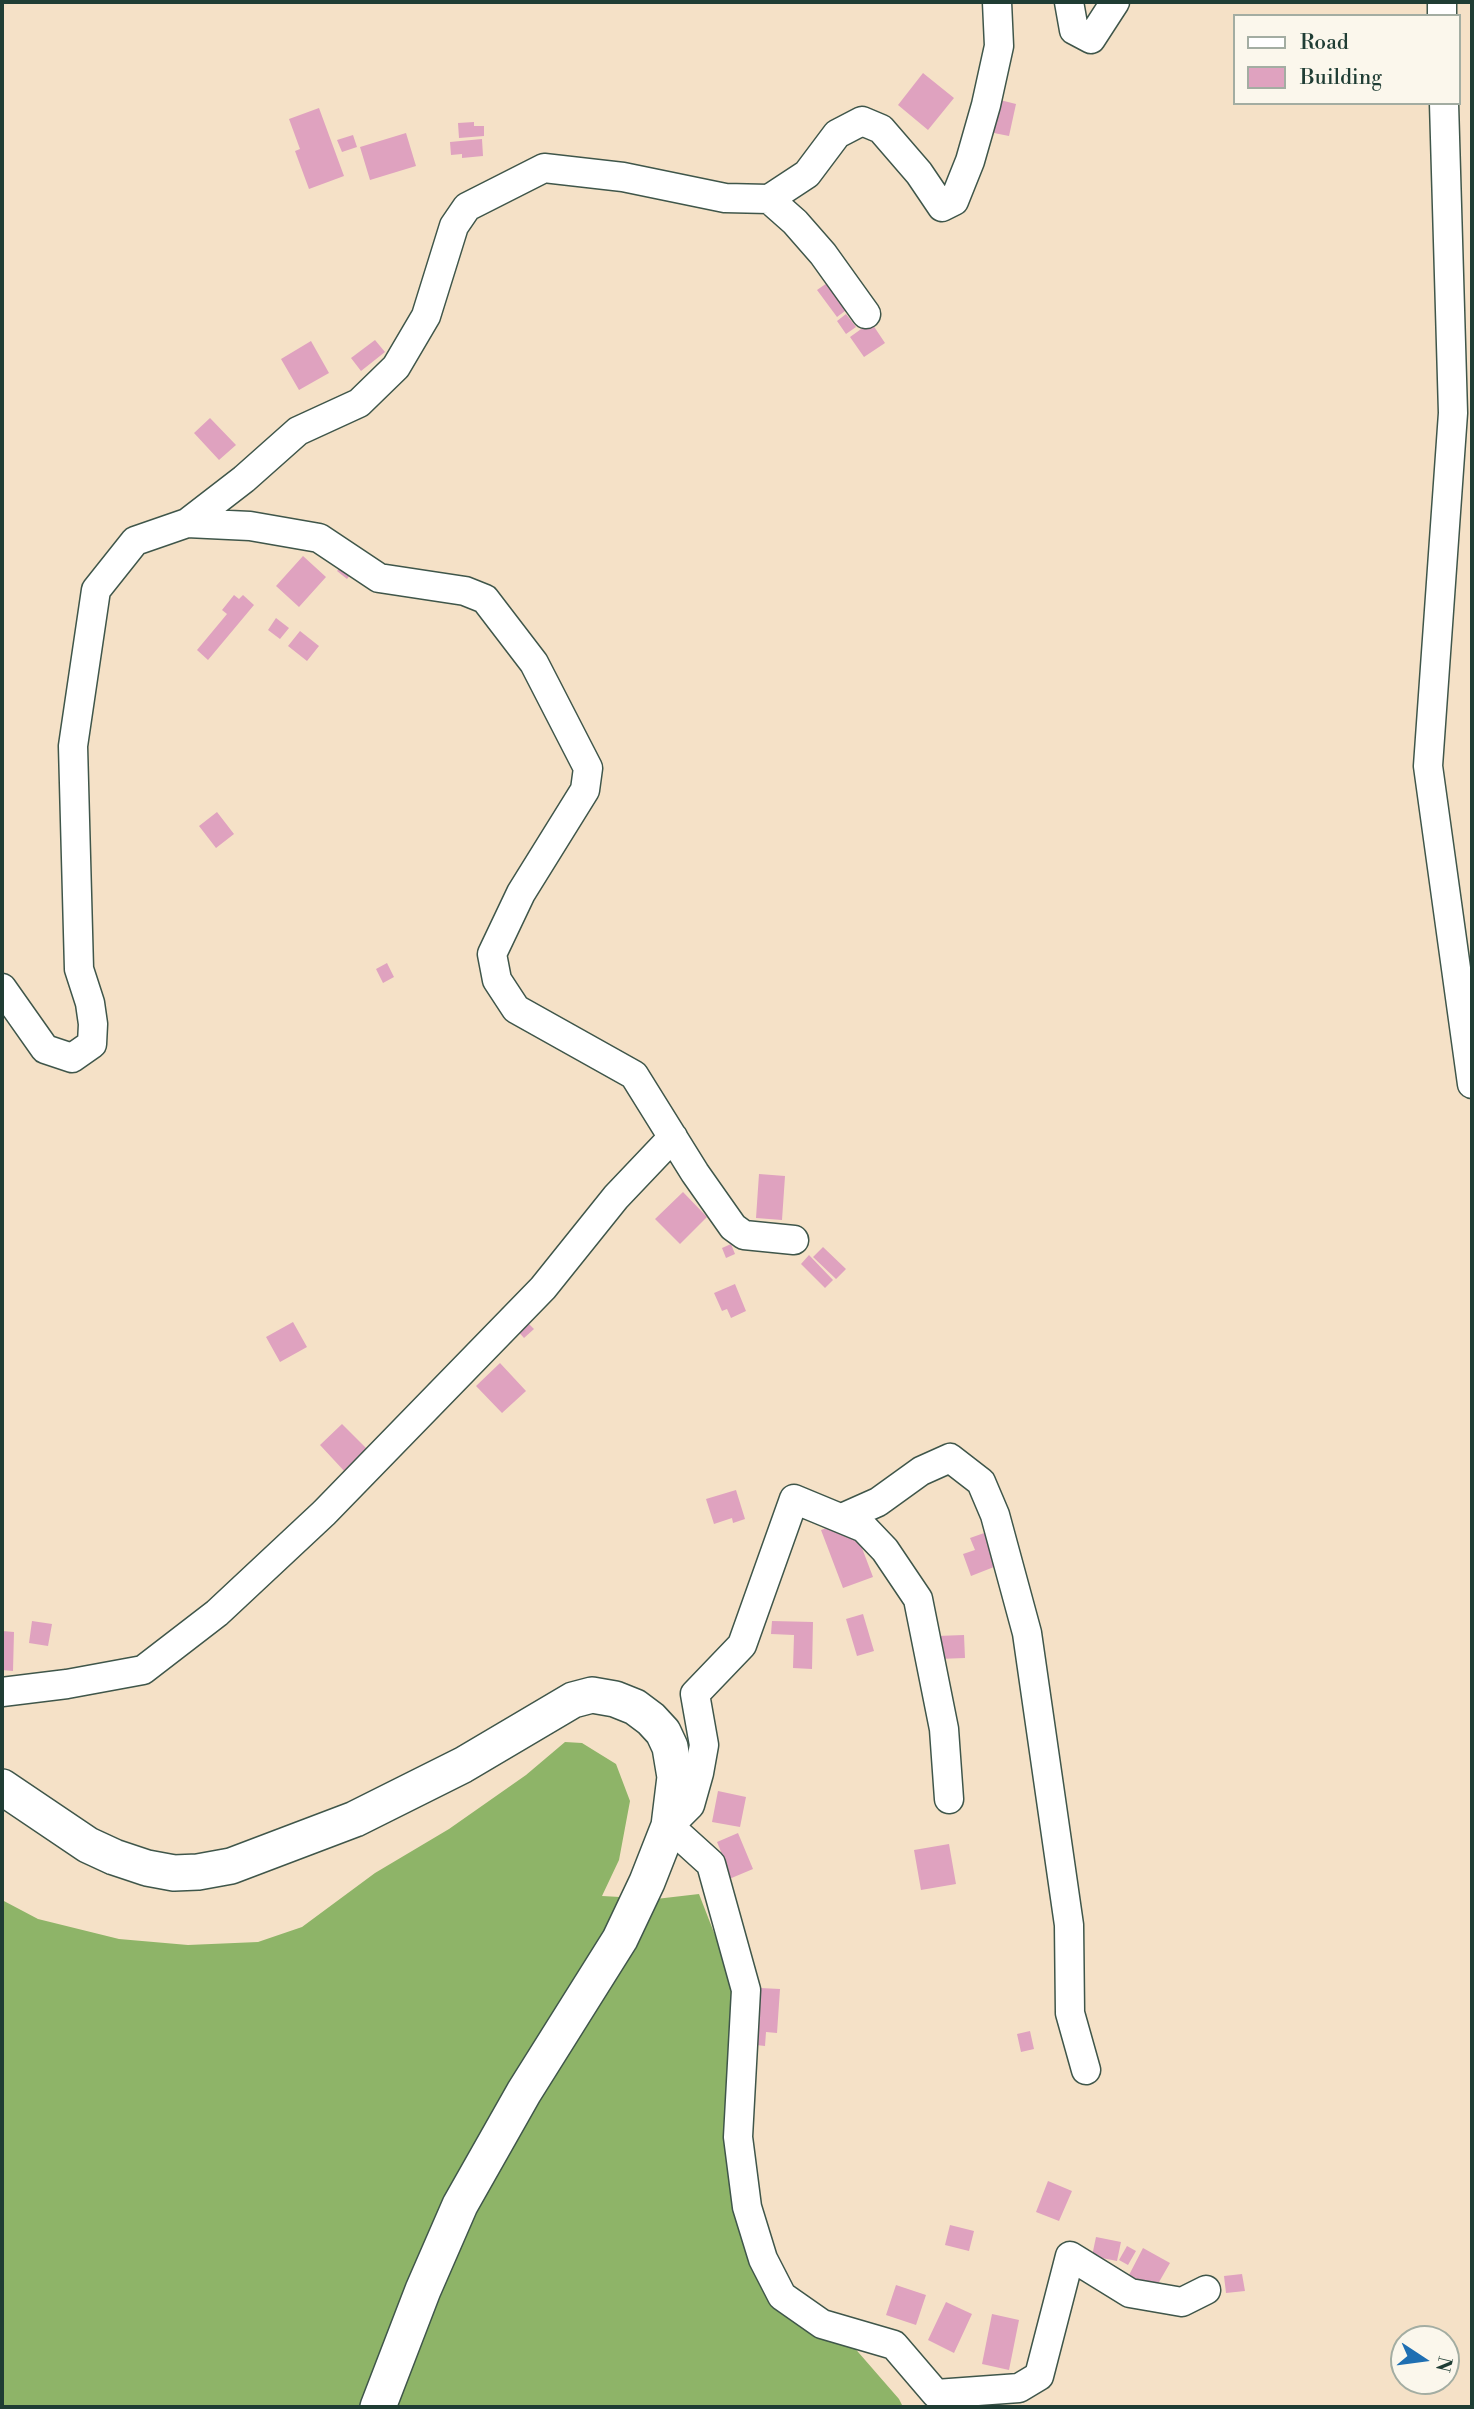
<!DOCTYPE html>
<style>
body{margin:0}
#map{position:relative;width:1474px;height:2409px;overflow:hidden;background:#f5e1c7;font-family:"Libre Bodoni",serif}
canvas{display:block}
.frame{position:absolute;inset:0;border:4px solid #1f3d34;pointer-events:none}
.legend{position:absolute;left:1233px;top:14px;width:228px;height:91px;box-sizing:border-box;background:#fbf7ec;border:2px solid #a3ada2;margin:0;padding:9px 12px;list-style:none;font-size:21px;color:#1f3d34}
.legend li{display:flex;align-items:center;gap:14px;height:35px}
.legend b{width:35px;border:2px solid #a3ada2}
.north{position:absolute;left:1390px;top:2325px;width:70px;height:70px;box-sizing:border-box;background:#fbf7ec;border:2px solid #a3ada2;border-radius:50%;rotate:103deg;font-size:19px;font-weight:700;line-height:28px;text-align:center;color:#1f3d34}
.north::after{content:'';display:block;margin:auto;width:24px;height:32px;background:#1f6fb2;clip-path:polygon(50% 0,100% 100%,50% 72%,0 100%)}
</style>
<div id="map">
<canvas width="1474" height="2409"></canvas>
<div class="frame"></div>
<ul class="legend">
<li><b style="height:9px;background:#fff"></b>Road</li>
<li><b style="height:19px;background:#dfa2bf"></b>Building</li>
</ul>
<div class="north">N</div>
</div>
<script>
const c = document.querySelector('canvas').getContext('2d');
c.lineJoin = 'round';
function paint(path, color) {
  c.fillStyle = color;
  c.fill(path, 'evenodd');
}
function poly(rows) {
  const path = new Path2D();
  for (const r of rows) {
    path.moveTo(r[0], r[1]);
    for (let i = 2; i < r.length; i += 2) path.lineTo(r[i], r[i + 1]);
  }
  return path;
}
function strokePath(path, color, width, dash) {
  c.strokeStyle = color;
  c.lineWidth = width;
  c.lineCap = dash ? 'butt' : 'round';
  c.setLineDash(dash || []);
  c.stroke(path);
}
paint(poly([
 [565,1742,582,1743,616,1764,630,1801,619,1860,602,1896,656,1899,699,1894,737,1992,731,2153,771,2288,852,2345,899,2399,903,2407,2,2407,2,1900,38,1919,119,1939,188,1945,258,1942,302,1927,375,1873,449,1829,526,1775]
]), '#8eb468');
paint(poly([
 [923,73,954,98,928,130,898,105],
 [996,99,1016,104,1009,136,989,132],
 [319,108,344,176,309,189,295,151,300,149,289,119],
 [474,122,474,126,484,126,484,136,459,138,458,123],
 [406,133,416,166,370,180,360,147],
 [353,135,357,147,342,152,337,140],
 [482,139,483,156,462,158,462,154,451,155,450,142],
 [830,281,849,308,837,317,817,290],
 [846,314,856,327,846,334,837,321],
 [871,322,885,343,864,357,850,337],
 [375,340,385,352,361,371,351,358],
 [311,341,329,373,299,390,281,359],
 [210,418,236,445,219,460,194,433],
 [303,556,326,577,299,607,276,586],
 [346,560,355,568,347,579,337,571],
 [234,595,239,599,243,595,254,605,208,660,197,650,227,614,222,610],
 [276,618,289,628,280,639,268,630],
 [300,631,319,646,307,661,288,646],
 [217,812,234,834,216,848,199,826],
 [387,963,394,977,383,983,376,969],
 [759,1174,785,1176,782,1220,756,1218],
 [683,1192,707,1217,680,1244,655,1219],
 [731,1244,735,1254,726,1258,722,1248],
 [823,1247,846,1269,836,1279,813,1257],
 [809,1255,833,1280,825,1288,801,1264],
 [735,1284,746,1311,731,1318,727,1309,722,1311,714,1293],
 [525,1320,534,1329,524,1338,516,1329],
 [293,1322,307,1347,280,1362,266,1337],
 [500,1363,526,1391,502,1413,476,1386],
 [342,1424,369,1451,346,1473,320,1445],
 [736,1490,745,1519,733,1523,732,1518,714,1524,706,1499],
 [837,1524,854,1527,873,1577,843,1588,821,1530],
 [987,1532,999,1565,971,1576,963,1554,975,1550,970,1538],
 [863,1614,874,1651,857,1656,846,1619],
 [32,1621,52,1624,48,1646,29,1643],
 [772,1621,813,1622,812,1669,793,1668,794,1635,771,1634],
 [2,1631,14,1632,13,1671,2,1670],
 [964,1635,965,1658,938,1659,937,1636],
 [718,1791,746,1797,740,1827,712,1822],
 [738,1833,753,1869,722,1882,714,1863,724,1859,717,1842],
 [949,1844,956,1884,921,1890,914,1850],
 [760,1988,780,1989,777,2033,766,2032,765,2046,756,2045],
 [1030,2031,1034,2049,1021,2052,1017,2034],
 [1048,2181,1072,2191,1059,2221,1036,2212],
 [950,2225,974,2231,969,2251,945,2245],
 [1096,2237,1121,2242,1117,2261,1092,2256],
 [1127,2246,1136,2251,1128,2265,1119,2260],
 [1143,2248,1170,2263,1155,2289,1129,2275],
 [1242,2274,1245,2291,1226,2293,1224,2276],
 [896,2285,926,2295,916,2325,886,2315],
 [946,2302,972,2314,954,2353,928,2340],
 [992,2314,1019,2320,1009,2370,982,2364]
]), '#dfa2bf');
const minor = poly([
 [1069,2,1074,30,1091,39,1115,2],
 [1442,2,1442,16],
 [1444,103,1453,413,1428,766,1472,1084],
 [769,199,795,222,823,254,866,314],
 [187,523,250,526,319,538,379,578,465,591,485,599,534,663,588,768,585,790,521,893,492,954,497,980,516,1009,634,1075,695,1173,733,1227,744,1235,794,1240],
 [2,988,45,1049,72,1058,92,1044,93,1024,90,1003,79,969,73,746,96,590,135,541,187,523,244,479,298,431,359,403,396,367,426,316,454,226,467,207,544,168,623,177,725,198,769,199,807,174,837,134,862,121,881,129,919,173,942,207,954,201,970,161,986,105,999,46,997,2],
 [842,1518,878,1502,921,1471,950,1458,981,1482,995,1515,1027,1633,1069,1925,1070,2013,1086,2070],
 [2,1692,67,1684,143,1670,217,1613,324,1513,543,1288,616,1197,673,1137],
 [949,1799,944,1729,918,1599,885,1550,864,1528,794,1499,742,1645,695,1694,704,1745,699,1773,690,1805,669,1826,711,1864,746,1990,738,2137,747,2207,763,2259,782,2296,822,2324,894,2345,936,2394,1019,2388,1039,2376,1070,2256,1130,2293,1182,2302,1206,2290]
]);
const major = poly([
 [2,1787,88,1845,114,1857,147,1868,174,1873,198,1872,231,1866,355,1819,463,1765,573,1700,592,1695,615,1699,635,1707,651,1719,663,1732,670,1747,675,1777,669,1826,647,1882,620,1939,524,2092,460,2205,423,2290,378,2407]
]);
strokePath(minor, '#3f564a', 31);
strokePath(major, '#3f564a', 38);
strokePath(minor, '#fff', 28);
strokePath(major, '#fff', 35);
</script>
